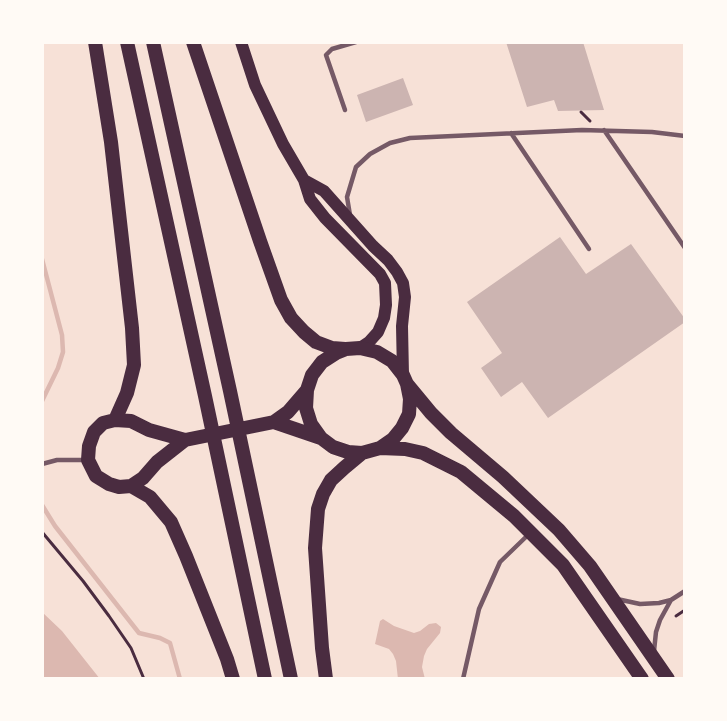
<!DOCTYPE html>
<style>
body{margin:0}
#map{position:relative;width:727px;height:721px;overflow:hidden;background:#f7e1d7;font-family:Raleway,sans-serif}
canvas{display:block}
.frame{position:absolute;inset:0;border:44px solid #fffaf5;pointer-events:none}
</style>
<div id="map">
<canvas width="727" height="721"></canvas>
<div class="frame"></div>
</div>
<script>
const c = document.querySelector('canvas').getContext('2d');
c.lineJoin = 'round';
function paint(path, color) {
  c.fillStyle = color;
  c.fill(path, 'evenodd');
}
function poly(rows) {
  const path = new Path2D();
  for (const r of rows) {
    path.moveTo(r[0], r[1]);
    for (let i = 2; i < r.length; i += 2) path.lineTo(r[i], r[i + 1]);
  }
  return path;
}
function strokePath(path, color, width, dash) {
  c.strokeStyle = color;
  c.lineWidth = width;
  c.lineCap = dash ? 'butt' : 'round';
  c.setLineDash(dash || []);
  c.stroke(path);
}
paint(poly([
 [42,612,62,631,100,679,42,679],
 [383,619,394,626,414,633,420,631,429,624,436,623,441,627,440,633,427,649,424,656,422,667,425,679,398,679,396,661,393,654,389,649,375,644,380,621]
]), '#dcb8b0');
strokePath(poly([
 [42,259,62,335,63,352,58,368,42,401],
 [42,505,55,526,139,633,160,638,170,643,180,679]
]), '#dcb8b0', 4.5);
paint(poly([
 [506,42,583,42,604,110,558,111,554,100,527,107],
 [403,78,413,105,366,122,357,95],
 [560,237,586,274,631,244,685,319,685,322,548,418,522,382,501,397,481,368,502,353,467,302]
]), '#ccb4b1');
strokePath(poly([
 [581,112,590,121],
 [42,532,83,581,109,616,131,648,144,679],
 [676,616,685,610]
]), '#4a2c40', 3);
strokePath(poly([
 [345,110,326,55,332,49,356,42],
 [604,130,685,248],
 [511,133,589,249],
 [350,215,347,197,356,167,370,154,390,143,410,138,582,130,652,132,685,136],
 [42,464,57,460,85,460],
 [617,599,640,604,659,603,671,600,685,591],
 [654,651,656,632,660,620,671,600],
 [463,679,479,609,500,562,529,534]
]), '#755966', 4.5);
strokePath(poly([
 [241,42,255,85,283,144,304,180,310,199,325,218,380,274,385,283,386,305,384,318,378,332,369,342,360,348],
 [304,180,324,191,373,246,388,260,397,272,403,283,405,297,402,326,403,375]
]), '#4a2c40', 12);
strokePath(poly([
 [95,42,111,142,132,328,134,365,127,393,115,420],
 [127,42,205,396,265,679],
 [153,42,230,391,291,679],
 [193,42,260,241,281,300,291,318,304,332,316,342,332,348,345,349],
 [407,384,431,413,451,433,503,477,559,530,590,566,668,679],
 [274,422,321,438,333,447,348,452,362,453,380,448,393,439,402,428,409,414,410,399,407,384,403,375,392,361,377,352,360,348,346,349,336,353,322,362,312,375,307,390,306,408,311,424,321,438],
 [185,440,157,462,143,478,131,486,119,487,109,484,96,476,88,460,89,446,94,432,103,423,115,420,131,421,149,430,185,440,274,422,288,412,307,390],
 [380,448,405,449,423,453,461,472,514,516,563,565,642,679],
 [131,486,150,497,171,522,186,556,227,659,233,679],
 [326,679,322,648,315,548,318,509,323,494,331,480,344,468,362,453]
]), '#4a2c40', 14);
</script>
